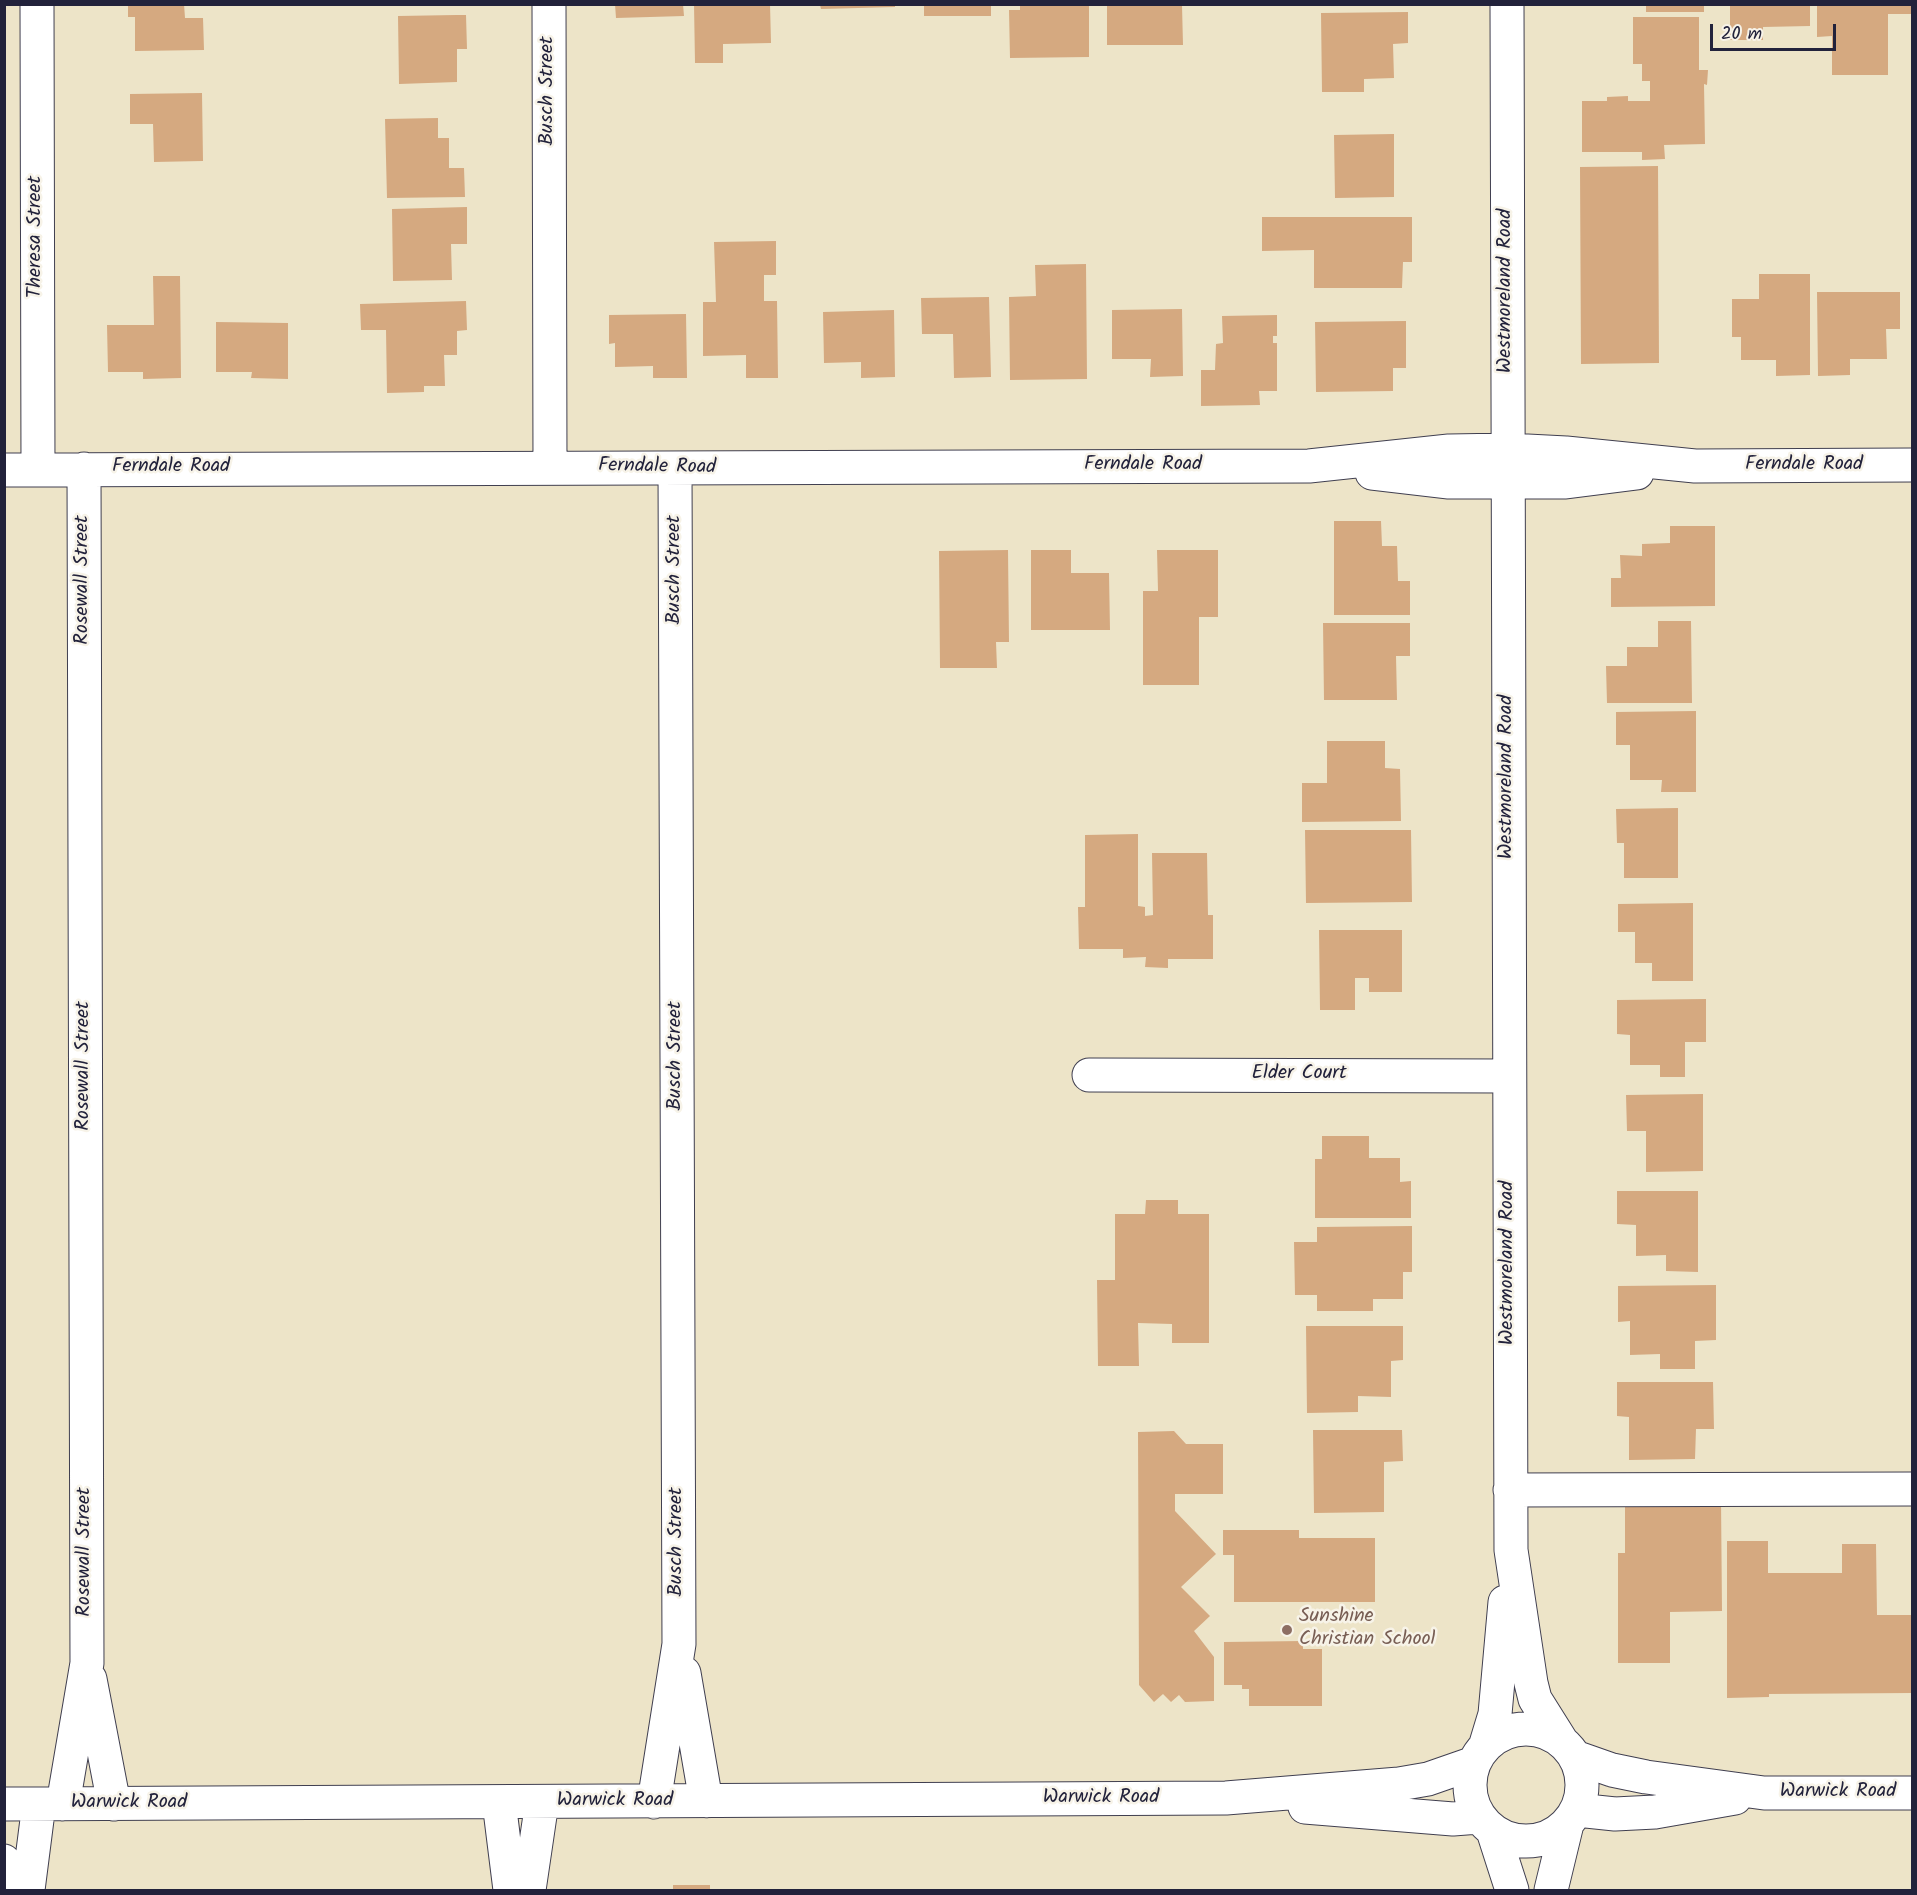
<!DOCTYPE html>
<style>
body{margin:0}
#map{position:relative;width:1917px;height:1895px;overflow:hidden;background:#ede4c8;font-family:Kalam,sans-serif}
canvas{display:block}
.frame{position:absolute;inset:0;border:6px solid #22223b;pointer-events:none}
.scale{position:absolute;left:1710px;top:24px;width:126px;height:27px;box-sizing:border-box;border:3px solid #22223b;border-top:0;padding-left:8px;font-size:18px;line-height:21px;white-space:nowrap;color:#22223b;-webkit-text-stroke:4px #f7f3e8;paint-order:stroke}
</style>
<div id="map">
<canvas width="1917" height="1895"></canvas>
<div class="frame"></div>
<div class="scale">20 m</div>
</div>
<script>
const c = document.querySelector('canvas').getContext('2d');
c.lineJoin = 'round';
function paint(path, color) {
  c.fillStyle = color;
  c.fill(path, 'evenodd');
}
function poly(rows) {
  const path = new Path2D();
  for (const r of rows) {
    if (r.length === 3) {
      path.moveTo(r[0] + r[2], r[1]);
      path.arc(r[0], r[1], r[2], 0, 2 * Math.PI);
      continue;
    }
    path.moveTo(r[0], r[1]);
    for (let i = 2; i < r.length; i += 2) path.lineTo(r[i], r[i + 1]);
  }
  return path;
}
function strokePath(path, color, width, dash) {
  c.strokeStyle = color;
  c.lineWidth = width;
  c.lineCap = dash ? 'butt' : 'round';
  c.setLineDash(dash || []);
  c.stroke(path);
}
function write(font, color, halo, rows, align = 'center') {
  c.font = font + ' Kalam,sans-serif';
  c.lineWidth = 5;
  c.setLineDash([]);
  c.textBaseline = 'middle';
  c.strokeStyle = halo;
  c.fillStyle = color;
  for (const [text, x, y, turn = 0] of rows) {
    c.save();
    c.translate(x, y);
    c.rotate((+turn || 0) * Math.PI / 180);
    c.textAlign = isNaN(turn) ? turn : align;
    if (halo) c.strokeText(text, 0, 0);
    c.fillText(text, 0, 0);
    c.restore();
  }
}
paint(poly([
 [128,4,184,4,185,18,203,18,204,50,135,51,135,17,128,17],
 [615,4,683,4,684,16,616,18],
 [694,4,770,4,771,43,723,44,723,63,695,63],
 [924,4,991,4,991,16,924,16],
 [1020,4,1089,4,1089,57,1010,58,1009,10,1020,10],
 [1646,4,1704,4,1704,12,1646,12],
 [1730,4,1810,4,1810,26,1763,27,1763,40,1730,40],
 [1817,4,1912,4,1912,14,1888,14,1888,75,1832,75,1832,36,1817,37],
 [820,5,895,5,895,7,821,9],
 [1107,5,1182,5,1183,45,1107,45],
 [1408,12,1408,43,1393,44,1394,78,1364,79,1364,92,1322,92,1321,13],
 [456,15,466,15,467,49,457,49,457,82,399,84,398,16],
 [1633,17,1699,17,1699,70,1708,70,1707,85,1704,84,1705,144,1664,145,1665,159,1642,160,1642,152,1582,152,1582,101,1607,101,1607,97,1628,96,1628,101,1650,101,1650,81,1642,81,1642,64,1633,64],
 [202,93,203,161,154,162,153,124,130,124,130,94],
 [438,118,438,138,449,138,449,168,464,168,465,197,387,198,385,119],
 [1394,134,1394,197,1335,198,1334,135],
 [1658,166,1659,363,1581,364,1580,167],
 [467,207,467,244,451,244,452,280,393,281,392,209],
 [1262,217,1412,217,1412,262,1403,262,1402,288,1314,288,1314,250,1262,251],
 [776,241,776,275,764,275,764,301,777,301,778,378,746,378,746,355,703,356,703,302,716,302,714,242],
 [1086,264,1087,379,1010,380,1009,297,1036,296,1035,265],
 [1759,274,1810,274,1810,375,1776,376,1776,360,1741,360,1741,337,1732,337,1732,299,1759,299],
 [153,276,180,276,181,378,143,379,143,372,108,372,107,325,154,325],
 [1817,292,1900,292,1900,329,1886,329,1887,359,1850,359,1850,375,1818,376],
 [989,297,991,377,954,378,953,334,922,334,921,298],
 [466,301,467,330,457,331,457,355,444,355,445,386,424,386,424,392,387,393,386,330,361,330,360,304],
 [1182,309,1183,376,1150,377,1151,359,1112,359,1112,310],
 [894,310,895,377,861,378,861,362,824,363,823,312],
 [686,314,687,378,653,378,653,366,615,367,615,343,609,344,609,315],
 [1277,315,1277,336,1273,336,1273,343,1277,343,1277,391,1259,391,1260,405,1201,406,1201,370,1215,370,1216,344,1223,343,1222,316],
 [1406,321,1406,368,1393,368,1393,391,1316,392,1315,322],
 [216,322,288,323,288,379,251,378,252,372,216,372],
 [1334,521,1381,521,1382,546,1397,546,1398,581,1410,581,1410,615,1334,615],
 [1670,526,1715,526,1715,606,1611,607,1611,578,1621,578,1620,555,1642,556,1642,544,1670,543],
 [1008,550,1009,642,996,642,997,668,940,668,939,551],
 [1031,550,1071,550,1071,573,1109,573,1110,630,1031,630],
 [1157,550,1218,550,1218,617,1199,617,1199,685,1143,685,1143,591,1158,591],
 [1658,621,1691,621,1692,703,1607,703,1606,666,1627,666,1627,647,1658,647],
 [1323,623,1410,623,1410,656,1396,656,1397,700,1324,700],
 [1696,711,1696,792,1661,792,1662,780,1630,780,1630,745,1616,745,1616,712],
 [1327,741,1385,741,1385,768,1400,769,1401,821,1302,822,1302,783,1327,783],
 [1678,808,1678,878,1624,878,1624,843,1617,843,1616,809],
 [1305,830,1411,830,1412,902,1306,903],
 [1138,834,1138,906,1145,907,1145,916,1153,915,1152,853,1207,853,1208,915,1213,915,1213,959,1168,959,1168,968,1145,967,1146,957,1123,958,1123,949,1079,949,1078,907,1085,907,1085,835],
 [1693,903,1693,981,1652,981,1652,963,1635,963,1635,932,1618,932,1618,904],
 [1319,930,1402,930,1402,992,1369,992,1369,978,1355,978,1355,1010,1320,1010],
 [1706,999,1706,1042,1685,1042,1685,1077,1660,1077,1660,1065,1630,1065,1630,1035,1617,1034,1617,1000],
 [1703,1094,1703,1171,1646,1172,1646,1131,1627,1131,1626,1095],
 [1322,1136,1369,1136,1369,1158,1400,1158,1400,1182,1411,1181,1411,1218,1315,1218,1315,1159,1322,1159],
 [1617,1191,1698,1191,1698,1272,1666,1271,1666,1255,1636,1256,1636,1225,1617,1224],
 [1146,1200,1178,1200,1178,1214,1209,1214,1209,1343,1172,1343,1172,1324,1138,1323,1139,1366,1098,1366,1097,1280,1115,1280,1115,1214,1145,1214],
 [1412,1226,1412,1272,1403,1272,1403,1299,1373,1299,1373,1311,1317,1311,1317,1295,1295,1295,1294,1242,1317,1242,1317,1227],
 [1716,1285,1716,1340,1695,1341,1695,1369,1660,1369,1660,1354,1630,1355,1630,1321,1618,1322,1618,1286],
 [1306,1326,1403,1326,1403,1360,1391,1361,1391,1397,1358,1396,1358,1412,1307,1413],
 [1617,1382,1713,1382,1714,1429,1696,1429,1695,1459,1629,1460,1629,1417,1617,1416],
 [1313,1430,1402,1430,1403,1461,1384,1462,1384,1512,1314,1513],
 [1174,1431,1186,1444,1223,1444,1223,1494,1175,1494,1175,1511,1216,1554,1181,1587,1210,1616,1194,1631,1214,1657,1214,1701,1185,1702,1179,1695,1171,1702,1163,1694,1154,1702,1139,1685,1138,1432],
 [1721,1499,1722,1611,1670,1612,1670,1663,1618,1663,1618,1553,1625,1553,1625,1500],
 [1223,1530,1299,1530,1299,1538,1375,1538,1375,1602,1234,1602,1234,1555,1223,1555],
 [1727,1541,1768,1541,1768,1573,1842,1573,1842,1544,1876,1544,1877,1615,1912,1615,1912,1693,1769,1694,1769,1697,1727,1698],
 [1303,1641,1303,1649,1322,1649,1322,1706,1249,1706,1249,1689,1242,1689,1242,1685,1224,1685,1224,1642],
 [673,1885,710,1885,710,1890,673,1890]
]), '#d5a980');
const minor = poly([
 [37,4,38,470],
 [549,4,550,466],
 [1507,4,1511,1550,1531,1683,1535,1699,1562,1742],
 [4,470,1309,466,1449,451,1508,450,1566,453,1695,466,1912,465],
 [1372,473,1449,482,1566,482,1637,473],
 [1089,1075,1508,1076],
 [1510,1490,1912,1489],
 [684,1673,706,1801],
 [90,1679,114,1804],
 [1526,1785,56],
 [1485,1747,1495,1714,1505,1602],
 [1575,1757,1612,1770,1646,1777,1764,1793,1912,1793],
 [499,1802,510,1890],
 [654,1802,679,1644,675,468],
 [4,1804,1226,1798,1399,1784,1428,1779,1474,1763],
 [63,1804,87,1663,84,469],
 [1305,1807,1453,1819,1479,1817],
 [1577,1810,1615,1814,1655,1812,1735,1798],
 [1493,1831,1512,1890],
 [4,1861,10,1890],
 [28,1890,39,1804],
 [529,1890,542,1802],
 [1551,1890,1567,1824]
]);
strokePath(minor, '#403f50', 35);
strokePath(minor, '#fff', 33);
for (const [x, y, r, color] of [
 [1287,1630,6,"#8d6e63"]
]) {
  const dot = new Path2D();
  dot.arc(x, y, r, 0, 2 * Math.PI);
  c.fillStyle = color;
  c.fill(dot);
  strokePath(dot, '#f7f3e8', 2);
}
write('20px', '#22223b', '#f7f3e8', [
 ["Busch Street",549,91,-90],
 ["Theresa Street",37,237,-90],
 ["Westmoreland Road",1507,291,-90],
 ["Ferndale Road",1143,466],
 ["Ferndale Road",1804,466],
 ["Ferndale Road",171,468],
 ["Ferndale Road",657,468,1],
 ["Busch Street",676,570,-90],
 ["Rosewall Street",84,580,-90],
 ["Westmoreland Road",1508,777,-90],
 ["Busch Street",677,1056,-90],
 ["Rosewall Street",85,1066,-90],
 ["Elder Court",1299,1075],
 ["Westmoreland Road",1509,1263,-90],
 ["Busch Street",678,1542,-90],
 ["Rosewall Street",86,1552,-90],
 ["Warwick Road",1838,1793],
 ["Warwick Road",1101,1799],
 ["Warwick Road",615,1802],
 ["Warwick Road",129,1804]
]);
write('20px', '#785e54', '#f7f3e8', [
 ["Sunshine",1299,1618],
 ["Christian School",1299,1641]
], 'left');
</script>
